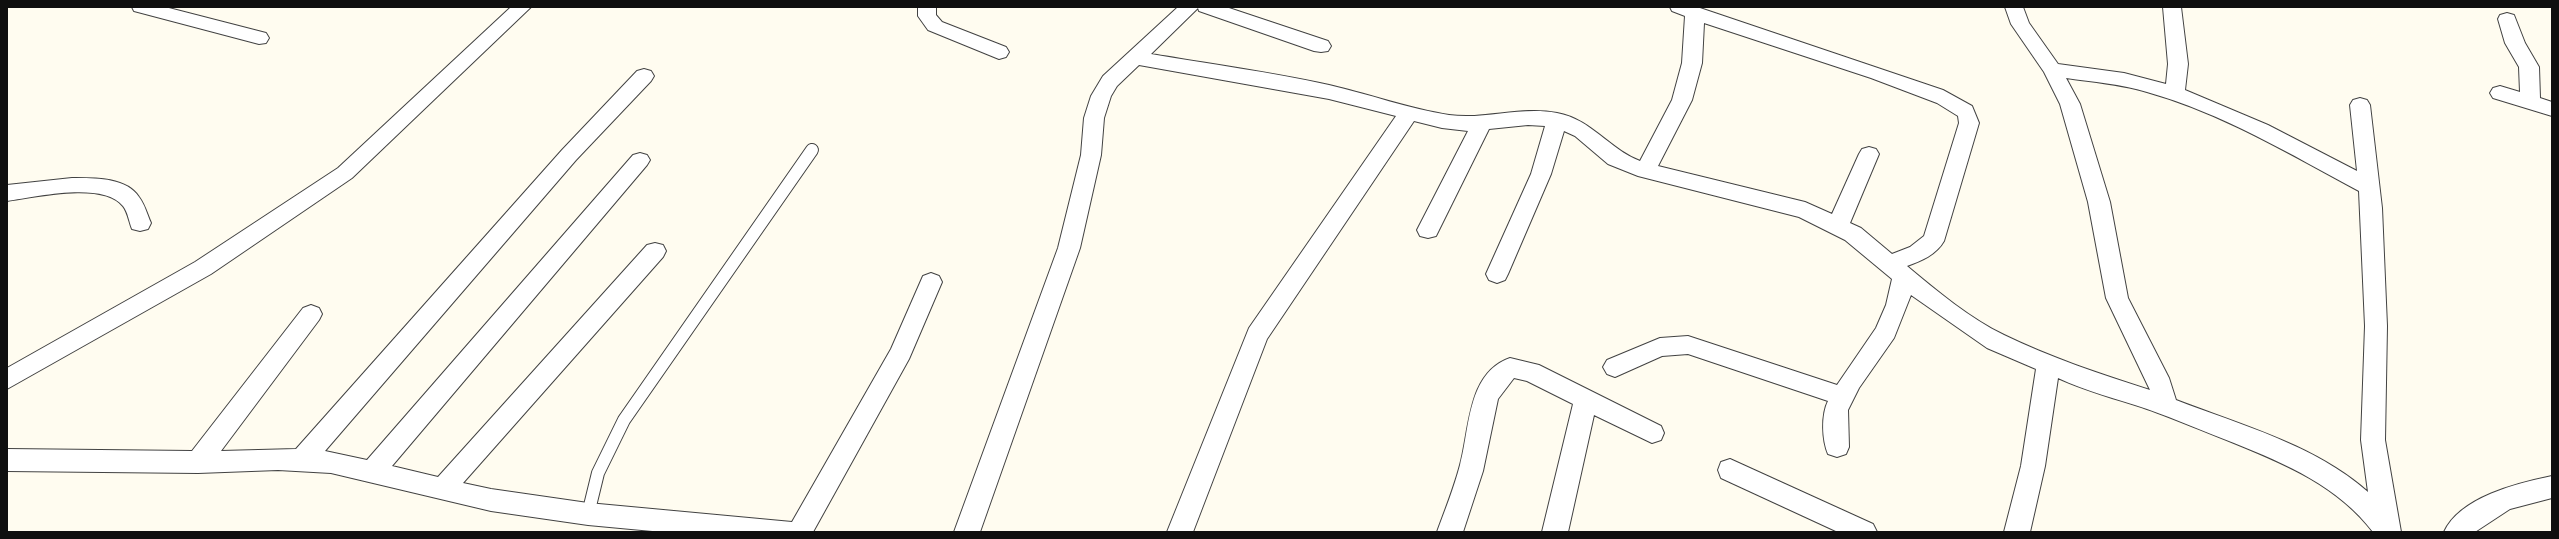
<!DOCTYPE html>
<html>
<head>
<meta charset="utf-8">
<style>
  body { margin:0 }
  #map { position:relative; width:2559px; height:539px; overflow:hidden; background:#fffcf0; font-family:"Playfair Display",serif }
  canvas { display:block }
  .frame { position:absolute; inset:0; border:8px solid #0f0f0f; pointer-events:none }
</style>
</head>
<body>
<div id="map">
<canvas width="2559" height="539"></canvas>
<div class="frame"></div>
</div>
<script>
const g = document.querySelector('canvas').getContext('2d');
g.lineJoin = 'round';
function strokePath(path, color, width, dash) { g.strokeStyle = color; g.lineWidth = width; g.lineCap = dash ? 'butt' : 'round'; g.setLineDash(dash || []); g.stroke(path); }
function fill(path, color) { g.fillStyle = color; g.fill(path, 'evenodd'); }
const service = new Path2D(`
  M588,514L598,473L624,420L812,150`);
const minor = new Path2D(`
  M132,7H165L266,33L269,38L266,43L259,44L134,11Z
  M511,7H531L352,178L211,274L7,389V368L195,262L338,168Z
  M918,7H936V15L942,22L1006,47L1009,52L1006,57L999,59L928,30L918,16Z
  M1178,7H1226L1328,41L1331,46L1328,51L1321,52L1314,51L1199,11L1198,8L1151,54C1210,64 1270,72 1329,85C1369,94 1409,109 1449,115C1485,120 1521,106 1557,113C1591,119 1609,149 1640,161L1672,100L1682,63L1685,16L1672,11L1670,7H1697L1943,90L1972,106L1979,123L1944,241C1936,255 1921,261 1907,266C1937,291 1969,318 2004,335C2051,358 2101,374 2150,390L2106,298L2088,202L2060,104L2044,72L2011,24L2005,7H2023L2029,23L2058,64L2124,73L2166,84L2168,64L2163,7H2181L2188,64L2185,90L2268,125L2357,171L2350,105L2353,100L2360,98L2367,100L2370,105L2382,208L2387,326L2385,440L2401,532H2373C2338,486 2286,464 2234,443C2205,432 2176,419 2147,409C2117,399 2086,391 2058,378L2045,466L2030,532H2004L2021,466L2036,369L1987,348L1911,295L1894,338L1859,388L1848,410L1849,447L1846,454L1837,457L1828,454C1822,440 1821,415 1828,401L1688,354L1662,356L1615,377L1607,374L1603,367L1607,360L1660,338L1688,336L1837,385L1876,328L1886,305L1892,279L1845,240L1799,217L1638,176L1608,164L1575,136L1564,131L1551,174L1508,274L1505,280L1497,283L1489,280L1486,274L1531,174L1545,126L1528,125L1489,129L1436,236L1428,238L1420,236L1417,230L1468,131L1442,128L1414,121L1267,339L1193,532H1167L1249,328L1396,116L1329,99L1139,65L1117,86L1111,96L1104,118L1101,155L1080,248L980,532H954L1058,248L1081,155L1084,118L1091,96L1103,76ZM1704,23L1871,78L1937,103L1958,116L1959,123L1924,236L1910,247L1892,254L1861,228L1850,223L1879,154L1876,149L1869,147L1862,149L1859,154L1832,214L1805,202L1658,166L1692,100L1702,63ZM2066,78C2093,82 2121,84 2147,92C2222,113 2290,154 2359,191L2365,326L2361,440L2368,492C2315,445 2241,425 2176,400L2169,378L2128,298L2110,202L2080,104Z
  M2507,13L2514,15L2525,43L2539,67L2540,98L2552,102V116L2493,98L2490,93L2493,88L2500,86L2520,92L2519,67L2505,43L2498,19L2500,15Z
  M644,69L651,71L654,76L651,81L576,160L325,451L367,460L633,155L640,153L647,155L650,160L647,165L392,466L438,477L647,245L655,243L663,245L666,251L663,257L463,483L491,489L588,503L792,522L891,349L923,276L931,273L939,276L942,282L909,359L813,532H663L588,525L491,511L331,473L278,470L198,473L7,471V449L192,451L303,308L311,305L319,308L322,314L319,320L221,451L296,449L562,150L637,71Z
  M72,178C93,178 126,177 139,197C145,205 147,214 151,223L148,229L140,231L132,229C129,222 128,212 123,206C103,181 35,197 7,201V185Z
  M1510,358L1539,365L1661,426L1664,433L1661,440L1652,443L1594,415L1568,532H1542L1573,404L1527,381L1514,378L1498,399L1483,471L1463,532H1437C1445,510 1454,488 1460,465C1470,429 1467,373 1510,358Z
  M1730,459L1873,524L1877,532H1838L1721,478L1718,470L1721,462Z
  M2552,476V498L2510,509L2475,532H2444C2460,497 2518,483 2552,476Z`);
strokePath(service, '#424242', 14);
strokePath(minor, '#424242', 2);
strokePath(service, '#fff', 12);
fill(minor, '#fff');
</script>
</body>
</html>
